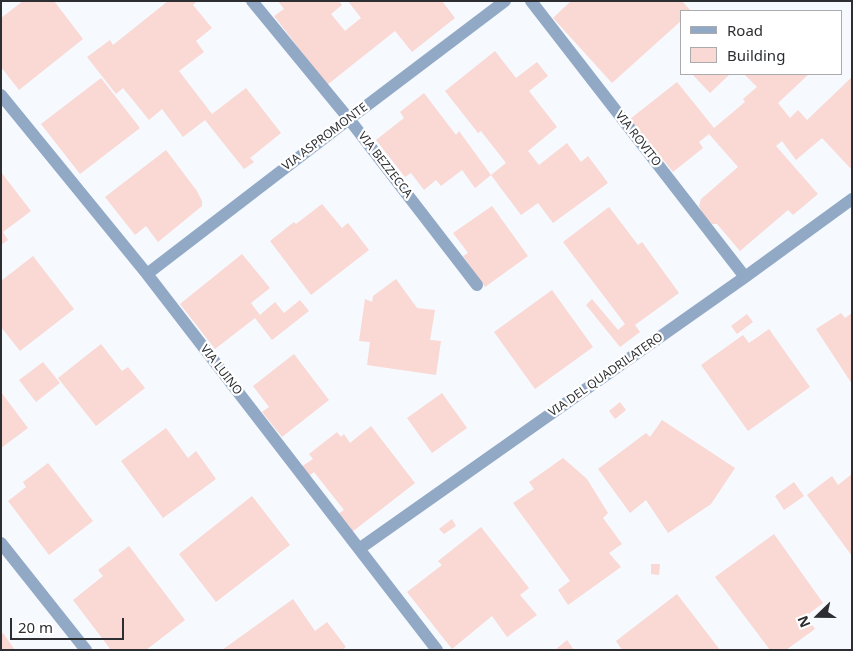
<!DOCTYPE html>
<html>
<head>
<meta charset="utf-8">
<style>
  body { margin:0 }
  #map { position:relative; width:853px; height:651px; overflow:hidden; background:#f6f9fe; font-family:"Noto Sans",sans-serif }
  canvas { display:block }
  .frame { position:absolute; inset:0; border:2px solid #2c2e31; pointer-events:none }
  .legend { position:absolute; left:680px; top:10px; width:162px; height:65px; box-sizing:border-box; background:#fff; border:1px solid #ababad; margin:0; padding:6px 9px; list-style:none; font-size:15px; color:#2c2e31 }
  .legend li { display:flex; align-items:center; gap:10px; height:25px }
  .legend b { width:25px; border:1px solid #ababad }
  .north { position:absolute; left:793px; top:591px; width:50px; height:50px; -webkit-text-stroke:4px #fff; paint-order:stroke; rotate:248deg; font-size:14px; font-weight:700; line-height:20px; text-align:center; color:#2c2e31 }
  .north::after { content:''; display:block; margin:auto; width:18px; height:22px; background:#2c2e31; clip-path:polygon(50% 0,100% 100%,50% 72%,0 100%) }
  .scale { position:absolute; left:10px; top:618px; width:114px; height:22px; box-sizing:border-box; border:2px solid #2c2e31; border-top:0; padding-left:6px; font-size:15px; line-height:18px; white-space:nowrap; color:#2c2e31; -webkit-text-stroke:4px #fff; paint-order:stroke }
</style>
</head>
<body>
<div id="map">
<canvas width="853" height="651"></canvas>
<div class="frame"></div>
<ul class="legend">
<li><b style="height:6px;background:#92a9c6"></b>Road</li>
<li><b style="height:14px;background:#fad8d4"></b>Building</li>
</ul>
<div class="north">N</div>
<div class="scale">20 m</div>
</div>
<script>
const g = document.querySelector('canvas').getContext('2d');
g.lineJoin = 'round';
function fill(path, color) { g.fillStyle = color; g.fill(path, 'evenodd'); }
function strokePath(path, color, width, dash) { g.strokeStyle = color; g.lineWidth = width; g.lineCap = dash ? 'butt' : 'round'; g.setLineDash(dash || []); g.stroke(path); }
function write(font, color, halo, rows, align = 'center') {
  g.font = font + ' "Noto Sans",sans-serif'; g.lineWidth = 4.5; g.setLineDash([]); g.textBaseline = 'middle'; g.strokeStyle = halo; g.fillStyle = color; for (const [text, x, y, turn = 0] of rows) {
    g.save(); g.translate(x, y); g.rotate((+turn || 0) * Math.PI / 180); g.textAlign = isNaN(turn) ? turn : align; if (halo) g.strokeText(text, 0, 0); g.fillText(text, 0, 0); g.restore();
  }
}
fill(new Path2D(`
  M23,1H54L83,39L19,90L1,67V18Z
  M168,1H197L193,5L212,28L196,41L204,52L179,71L212,114L246,88L281,133L250,158L254,162L244,169L205,120L183,137L162,109L149,120L123,88L116,94L87,57L110,40L113,45Z
  M278,1H339L342,5L331,14L345,31L361,18L348,1H442L455,18L412,52L395,31L327,85L274,16L284,9Z
  M571,1H682L691,11H682V20L612,83L553,18Z
  M495,51L516,78L537,62L548,76L529,91L557,127L528,151L539,165L567,143L581,162L588,156L608,183L553,223L538,203L521,215L491,175L506,163L481,131L478,133L445,91Z
  M692,74H730L710,93Z
  M744,74H809L778,103L790,118L798,110L807,120L852,77V170L822,138L796,160L782,141L776,146L818,194L793,215L788,210L740,251L717,224H712L706,220L699,206L701,199L738,167L709,134L699,142L703,148L673,172L630,119L677,82L714,128L745,102L743,99L757,87Z
  M101,78L140,128L80,174L41,124Z
  M424,93L456,135L459,131L491,175L475,188L462,170L441,186L436,180L424,190L411,173L405,177L376,140L404,118L400,112Z
  M166,150L197,191L202,201V206L158,242L146,226L135,235L105,197Z
  M1,172L31,211L3,232L8,240L1,245Z
  M322,204L342,228L348,223L369,250L311,295L270,241L294,222L296,224Z
  M492,206L528,256L485,287L463,256L468,253L453,233Z
  M609,207L638,245L642,242L679,293L635,325L640,332L620,347L586,305L592,299L618,330L625,324L563,242Z
  M242,254L270,288L251,303L260,315L275,302L284,313L300,300L309,311L272,340L255,318L215,349L180,304Z
  M33,256L74,309L20,351L1,327V281Z
  M396,279L417,308L435,310L430,340L441,341L436,375L367,365L370,342L359,341L365,299L372,302L373,296Z
  M552,290L593,347L535,389L494,332Z
  M841,313L845,318L852,313V384L816,329Z
  M747,314L753,322L737,334L731,326Z
  M769,329L810,387L748,431L701,365L743,335L749,343Z
  M101,344L122,371L128,367L145,388L96,426L58,378Z
  M294,354L329,400L282,437L262,412L269,407L253,386Z
  M43,362L60,383L36,402L19,380Z
  M1,392L28,428L1,448Z
  M442,393L467,428L432,453L407,418Z
  M620,402L626,410L615,419L609,411Z
  M662,420L735,468L711,504L668,533L646,500L630,513L598,469L646,433L650,437Z
  M371,426L415,483L352,532L338,514L344,510L314,472L308,477L301,467L313,459L309,454L337,432L341,437L344,434L350,443Z
  M166,428L188,458L196,451L216,479L163,518L121,461Z
  M563,458L587,479L608,513L603,518L622,544L609,553L621,567L568,605L558,590L570,581L513,503L534,489L529,482Z
  M48,463L93,521L49,555L8,501L26,487L23,482Z
  M852,474V556L807,495L832,476L838,485Z
  M794,482L804,496L784,510L775,496Z
  M252,496L290,545L216,602L179,554Z
  M452,519L456,526L444,534L439,529Z
  M481,527L529,588L520,595L537,615L507,637L492,616L452,649L407,592L442,565L438,561Z
  M774,534L823,603L806,616L815,629L786,650H770L715,577Z
  M129,546L185,620L146,650H111L73,600L103,576L98,570Z
  M651,564H660L659,575L651,574Z
  M677,594L720,650H622L616,641Z
  M293,599L315,631L327,622L346,647L342,650H222Z
  M3,633L15,650H1V634Z
  M567,640L574,650H555Z`), '#fad8d4');
strokePath(new Path2D(`
  M252,1L349,119L477,285
  M531,1L745,277
  M1,95L147,274L437,650
  M147,274L349,119L505,1
  M1,543L86,650
  M359,549L745,277L852,199`), '#92a9c6', 12);
write('12px', '#2c2e31', '#fff', [
  ["VIA ASPROMONTE",325,137,-37],
  ["VIA ROVITO",638,139,52],
  ["VIA BEZZECCA",385,165,52],
  ["VIA LUINO",221,370,52],
  ["VIA DEL QUADRILATERO",606,375,-35]
]);
</script>
</body>
</html>
